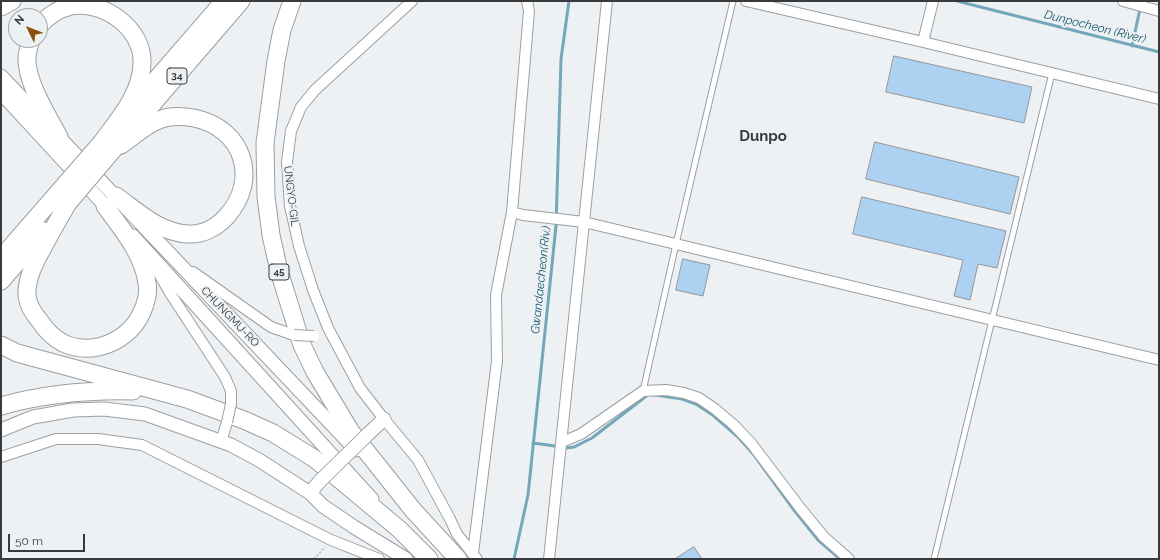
<!DOCTYPE html>
<html>
<head>
<meta charset="utf-8">
<style>
  body { margin:0 }
  #map { position:relative; width:1160px; height:560px; overflow:hidden; background:#eef1f4; font-family:Raleway,sans-serif }
  canvas { display:block }
  .frame { position:absolute; inset:0; border:2px solid #393a3b; pointer-events:none }
  .north { position:absolute; left:8px; top:8px; width:40px; height:40px; box-sizing:border-box; background:#eef1f4; border:1px solid #a6a8aa; border-radius:50%; rotate:313deg; font-size:11px; font-weight:700; line-height:16px; text-align:center; color:#393a3b }
  .north::after { content:''; display:block; margin:auto; width:14px; height:18px; background:#8a5206; clip-path:polygon(50% 0,100% 100%,50% 72%,0 100%) }
  .scale { position:absolute; left:8px; top:534px; width:77px; height:18px; box-sizing:border-box; border:2px solid #393a3b; border-top:0; padding-left:5px; font-size:12px; line-height:14px; white-space:nowrap; color:#393a3b; -webkit-text-stroke:3px #eef1f4; paint-order:stroke }
</style>
</head>
<body>
<div id="map">
<canvas width="1160" height="560"></canvas>
<div class="frame"></div>
<div class="north">N</div>
<div class="scale">50 m</div>
</div>
<script>
const g = document.querySelector('canvas').getContext('2d');
g.lineJoin = 'round';
function strokePath(path, color, width, dash) { g.strokeStyle = color; g.lineWidth = width; g.lineCap = dash ? 'butt' : 'round'; g.setLineDash(dash || []); g.stroke(path); }
function fill(path, color) { g.fillStyle = color; g.fill(path, 'evenodd'); }
function write(font, color, halo, rows, align = 'center') {
  g.font = font + ' Raleway,sans-serif'; g.lineWidth = 4; g.setLineDash([]); g.textBaseline = 'middle'; g.strokeStyle = halo; g.fillStyle = color; for (const [text, x, y, turn = 0] of rows) {
    g.save(); g.translate(x, y); g.rotate((+turn || 0) * Math.PI / 180); g.textAlign = isNaN(turn) ? turn : align; if (halo) g.strokeText(text, 0, 0); g.fillText(text, 0, 0); g.restore();
  }
}
strokePath(new Path2D(`
  M957,1L1159,52
  M1132,46L1140,9
  M533,443L555,446
  M566,448L574,447L592,438L649,394L682,399L696,404L714,416L738,437L754,455L794,510L818,540L840,559
  M514,559L528,495L556,226L561,59L569,1`), '#74a7b9', 3);
const building = new Path2D(`
  M894,56L1032,87L1024,123L886,92Z
  M875,142L1019,177L1010,214L866,179Z
  M862,197L1006,231L997,268L978,264L970,300L954,296L963,260L853,234Z
  M683,259L710,265L703,296L676,290Z
  M694,547L702,559H675Z`);
fill(building, '#acd1f1');
strokePath(building, '#939699', 1);
const service = new Path2D(`
  M643,391L676,244L733,1
  M934,559L1052,73`);
const minor = new Path2D(`
  M412,1L315,90L301,107L291,131L287,162L290,206L299,246L313,290L328,328L360,388L384,419L418,460L450,519L457,534L477,559
  M746,1L923,42L1159,99
  M1123,1L1159,11
  M923,42L933,1
  M512,212L523,215L584,222L1159,360
  M154,265L170,293L225,377L231,391V404
  M193,272L271,327L294,335
  M221,442L227,422
  M562,442L581,434L643,391L666,390L684,393L699,398L715,409L734,425L751,443L801,509L824,537L849,559
  M1,457L56,439H98L142,445L331,540L379,559
  M473,553L497,361L496,295L512,212L529,11L527,1
  M549,559L607,1`);
const tertiary = new Path2D(`
  M1,76L356,450
  M1,93L111,212
  M133,236L372,499
  M1,430L33,417L73,410L104,409L145,414L231,445L259,460L310,493L320,481
  M367,435L384,419
  M310,493L323,506L354,527L406,559`);
const primary = new Path2D(`
  M1,7L12,1
  M116,196C137,211 160,233 188,234C203,235 217,227 227,216C260,179 243,128 194,118C183,116 170,115 159,120C145,125 133,137 121,145
  M1,345L17,353L187,399L244,420L273,433L315,459L399,529L429,559
  M1,406C44,394 88,390 133,391
  M413,510L458,559`);
const trunk = new Path2D(`
  M292,1L282,30L276,61L265,143L266,197L271,235L279,271L302,345L315,372L351,432L413,510
  M40,25C48,16 58,9 71,6C104,0 144,29 142,64C141,94 119,119 102,142
  M31,40C29,46 27,52 27,58C26,82 48,116 59,137
  M135,104L224,1
  M112,151L241,1
  M68,203C61,215 54,227 47,240C38,257 26,275 27,296C28,305 33,313 39,320C45,329 53,338 63,343C93,357 129,341 142,312C146,303 149,293 147,283C143,254 122,229 105,206
  M1,258L56,195
  M1,281L44,231`);
strokePath(service, '#9c9fa2', 7);
strokePath(minor, '#9c9fa2', 12);
strokePath(tertiary, '#9c9fa2', 15);
strokePath(primary, '#9c9fa2', 19);
strokePath(trunk, '#9c9fa2', 19);
strokePath(new Path2D(`
  M314,559L325,547`), '#b8babc', 2, [2, 2]);
strokePath(service, '#fff', 5);
strokePath(minor, '#fff', 10);
strokePath(tertiary, '#fff', 13);
strokePath(primary, '#fff', 17);
strokePath(trunk, '#fff', 17);
const minorBridge = new Path2D(`
  M294,335L314,336
  M227,422L231,404`);
const tertiaryBridge = new Path2D(`
  M320,481L367,435`);
const trunkBridge = new Path2D(`
  M56,195L102,142
  M68,203L112,151`);
strokePath(minorBridge, '#9c9fa2', 12, []);
strokePath(tertiaryBridge, '#9c9fa2', 15, []);
strokePath(trunkBridge, '#9c9fa2', 19, []);
strokePath(minorBridge, '#fff', 10);
strokePath(tertiaryBridge, '#fff', 13);
strokePath(trunkBridge, '#fff', 17);
for (const [x, y, w] of [
  [177,76,20],
  [279,272,20]
]) { const box = new Path2D(); box.roundRect(x - w / 2, y - 8, w, 16, 3); g.fillStyle = '#eef1f4'; g.fill(box); strokePath(box, '#393a3b', 1); }
write('bold 10px', '#393a3b', null, [
  ["34",177,76],
  ["45",279,272]
]);
write('11px', '#393a3b', '#eef1f4', [
  ["UNGYO-GIL",291,196,83],
  ["CHUNGMU-RO",230,317,46]
]);
write('italic 12px', '#14596c', '#eef1f4', [
  ["Dunpocheon (River)",1095,27,14],
  ["Gwandaecheon(Riv.)",541,280,-84]
]);
write('bold 15px', '#393a3b', '#eef1f4', [
  ["Dunpo",763,136]
]);
</script>
</body>
</html>
